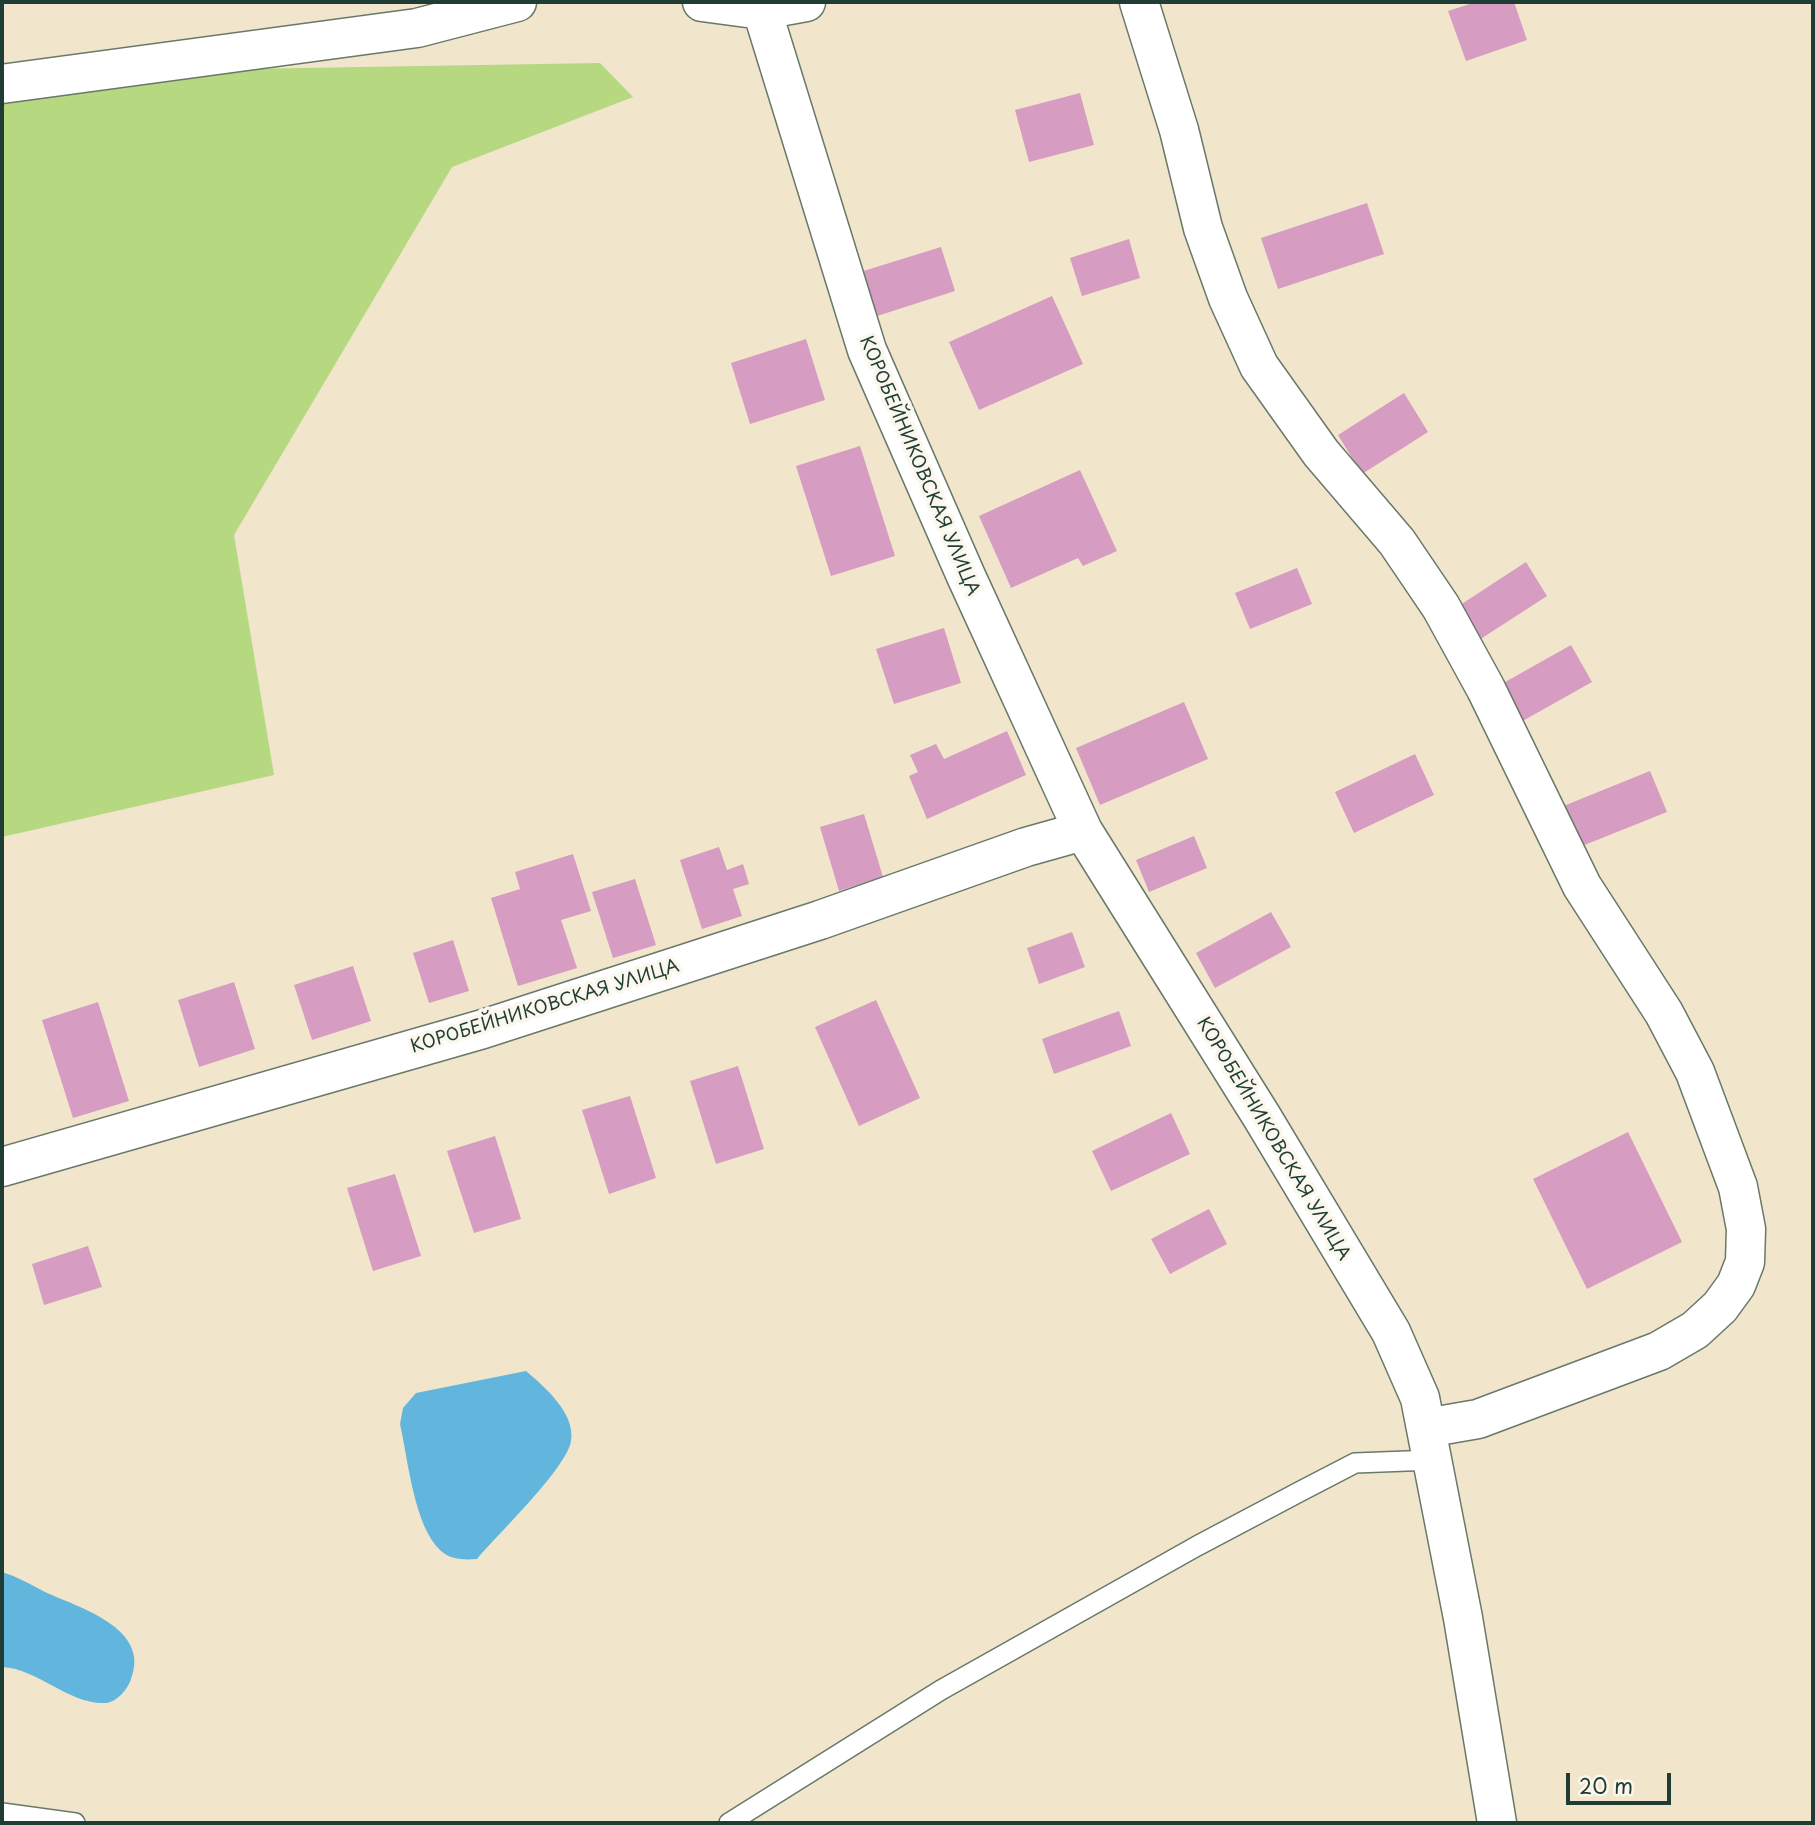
<!DOCTYPE html>
<html>
<head>
<meta charset="utf-8">
<style>
  body { margin:0 }
  #map { position:relative; width:1815px; height:1825px; overflow:hidden; background:#f1e6cb; font-family:"Playpen Sans",sans-serif }
  canvas { display:block }
  .frame { position:absolute; inset:0; border:4px solid #1f3d34; pointer-events:none }
  .scale { position:absolute; left:1566px; top:1773px; width:105px; height:32px; box-sizing:border-box; border:4px solid #1f3d34; border-top:0; padding-left:9px; font-size:21px; line-height:24px; white-space:nowrap; color:#1f3d34; -webkit-text-stroke:5px #fbf7ec; paint-order:stroke }
</style>
</head>
<body>
<div id="map">
<canvas width="1815" height="1825"></canvas>
<div class="frame"></div>
<div class="scale">20 m</div>
</div>
<script>
const g = document.querySelector('canvas').getContext('2d');
g.lineJoin = 'round';
function fill(path, color) { g.fillStyle = color; g.fill(path, 'evenodd'); }
function strokePath(path, color, width, dash) { g.strokeStyle = color; g.lineWidth = width; g.lineCap = dash ? 'butt' : 'round'; g.setLineDash(dash || []); g.stroke(path); }
function write(font, color, halo, rows, align = 'center') {
  g.font = font + ' "Playpen Sans",sans-serif'; g.lineWidth = 7; g.setLineDash([]); g.textBaseline = 'middle'; g.strokeStyle = halo; g.fillStyle = color; for (const [text, x, y, turn = 0] of rows) {
    g.save(); g.translate(x, y); g.rotate((+turn || 0) * Math.PI / 180); g.textAlign = isNaN(turn) ? turn : align; if (halo) g.strokeText(text, 0, 0); g.fillText(text, 0, 0); g.restore();
  }
}
fill(new Path2D(`
  M600,63L633,97L452,167L234,535L274,775L2,837V73Z`), '#b6d880');
fill(new Path2D(`
  M526,1371C545,1387 576,1414 571,1441C567,1468 497,1535 477,1559C465,1560 451,1560 441,1551C414,1527 408,1459 400,1424L403,1408L416,1393Z
  M2,1572C18,1577 30,1584 45,1592C80,1608 151,1628 131,1679C128,1689 117,1702 106,1703C69,1705 39,1669 2,1667Z`), '#62b6de');
fill(new Path2D(`
  M1476,2H1514L1527,40L1466,61L1448,11Z
  M1080,93L1094,145L1029,162L1015,110Z
  M1367,203L1384,254L1278,289L1261,238Z
  M1129,239L1140,278L1082,296L1070,258Z
  M941,247L955,291L871,318L857,273Z
  M1052,296L1083,364L979,410L949,342Z
  M806,339L825,400L750,424L731,363Z
  M1404,393L1428,432L1362,474L1338,435Z
  M860,446L895,556L831,576L796,466Z
  M1080,470L1117,551L1083,566L1078,558L1011,588L979,516Z
  M1526,562L1547,596L1476,642L1454,609Z
  M1297,568L1312,604L1250,629L1235,593Z
  M944,628L961,683L894,704L876,649Z
  M1571,645L1592,682L1519,723L1498,686Z
  M1184,702L1208,759L1100,805L1076,748Z
  M1007,731L1026,775L927,819L909,776L918,772L910,755L936,744L944,759Z
  M1415,754L1434,795L1354,833L1335,792Z
  M1650,771L1667,812L1577,848L1561,807Z
  M864,814L883,877L839,891L820,827Z
  M1194,836L1207,868L1149,892L1136,860Z
  M719,847L727,870L743,864L749,884L733,889L742,916L702,929L680,860Z
  M573,854L591,911L561,920L577,968L518,986L491,898L520,889L515,872Z
  M635,879L656,945L613,958L592,892Z
  M1271,912L1291,947L1215,988L1196,953Z
  M1072,932L1085,967L1039,984L1027,948Z
  M453,940L469,991L429,1003L413,953Z
  M353,966L371,1021L312,1040L294,985Z
  M234,982L255,1049L199,1067L178,1000Z
  M876,1000L920,1098L859,1126L815,1027Z
  M98,1002L129,1101L73,1118L42,1020Z
  M1119,1011L1131,1046L1054,1074L1042,1039Z
  M738,1066L764,1149L716,1164L690,1081Z
  M630,1096L656,1178L609,1194L582,1110Z
  M1171,1113L1190,1154L1111,1191L1092,1151Z
  M1628,1132L1682,1242L1587,1289L1533,1179Z
  M495,1136L521,1219L474,1233L447,1151Z
  M395,1174L421,1256L373,1271L347,1188Z
  M1209,1209L1227,1244L1170,1274L1151,1239Z
  M88,1246L102,1287L44,1305L32,1264Z`), '#d69cc2');
const service = new Path2D(`
  M2,1813L75,1823
  M729,1823L941,1690L1197,1546L1301,1491L1355,1463L1433,1460`);
const minor = new Path2D(`
  M702,2L762,10L806,2
  M1139,2L1179,130L1203,228L1228,298L1259,366L1321,453L1397,542L1441,607L1486,689L1582,886L1664,1013L1695,1072L1738,1187L1746,1229L1745,1262L1736,1285L1720,1307L1695,1330L1659,1351L1478,1419L1426,1428
  M762,10L867,350L966,576L1083,831L1262,1117L1391,1332L1420,1398L1463,1618L1497,1823
  M2,84L417,28L517,2
  M2,1167L483,1029L820,920L1026,847L1083,831`);
strokePath(service, '#687869', 22);
strokePath(minor, '#687869', 41);
strokePath(service, '#fff', 19);
strokePath(minor, '#fff', 38);
write('18px', '#1f3d34', '#fbf7ec', [
  ["КОРОБЕЙНИКОВСКАЯ УЛИЦА",919,466,67],
  ["КОРОБЕЙНИКОВСКАЯ УЛИЦА",545,1007,-17],
  ["КОРОБЕЙНИКОВСКАЯ УЛИЦА",1273,1139,59]
]);
</script>
</body>
</html>
